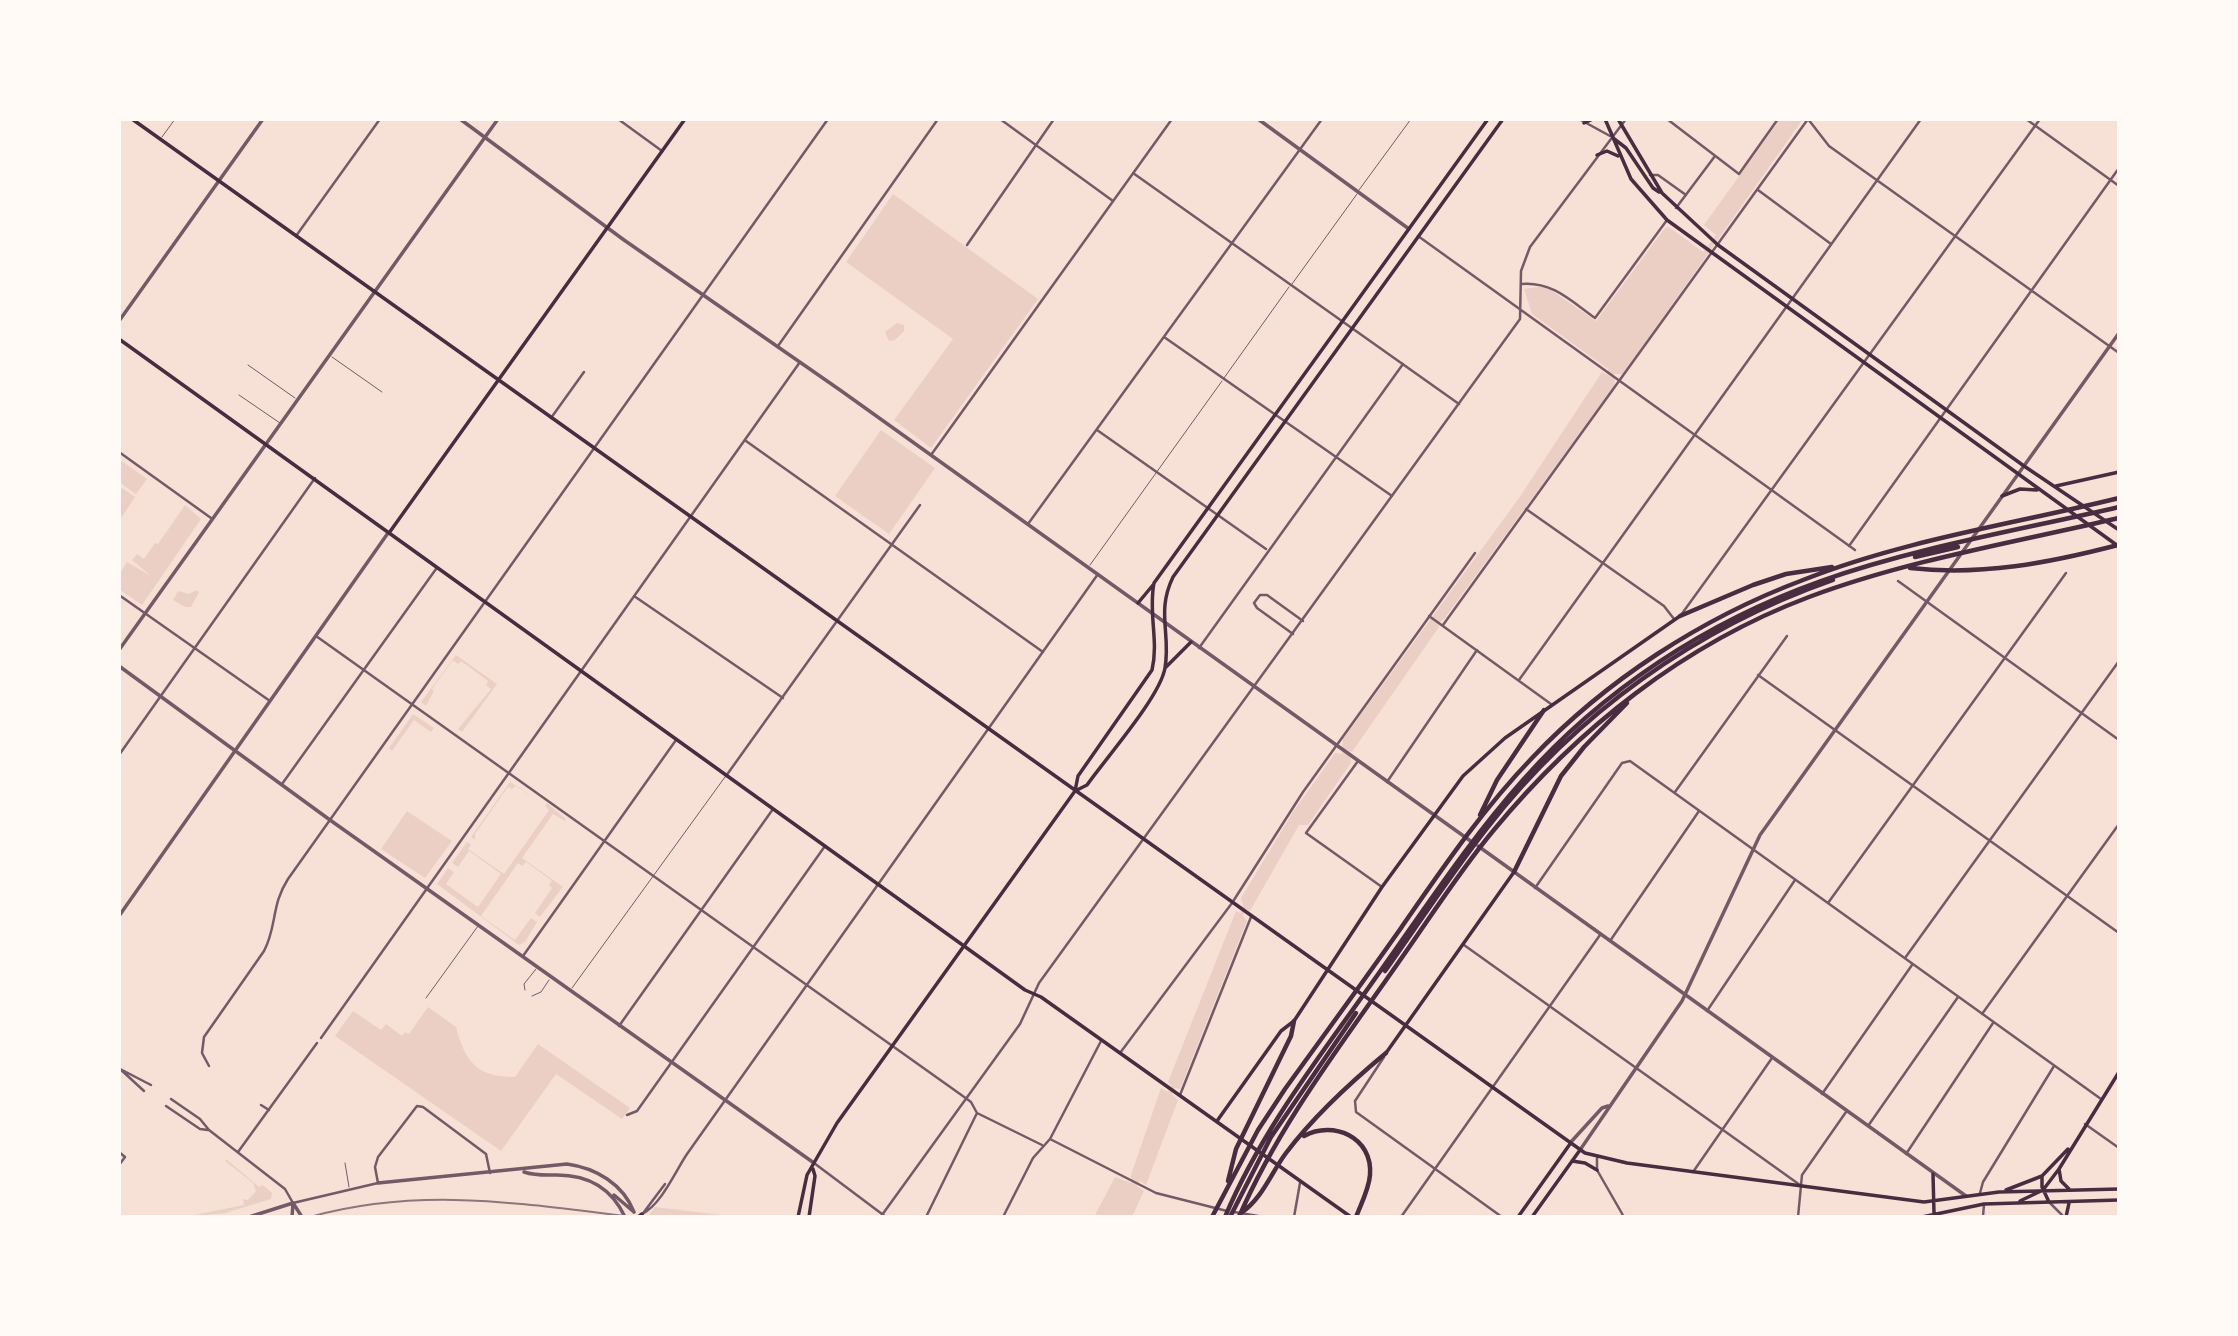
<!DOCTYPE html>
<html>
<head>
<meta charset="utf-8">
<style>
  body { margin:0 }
  #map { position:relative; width:2238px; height:1336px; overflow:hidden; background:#f7e1d7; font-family:"Roboto Condensed",sans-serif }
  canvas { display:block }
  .frame { position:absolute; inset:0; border:121px solid #fffaf5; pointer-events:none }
</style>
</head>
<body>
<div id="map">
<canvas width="2238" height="1336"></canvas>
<div class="frame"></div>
</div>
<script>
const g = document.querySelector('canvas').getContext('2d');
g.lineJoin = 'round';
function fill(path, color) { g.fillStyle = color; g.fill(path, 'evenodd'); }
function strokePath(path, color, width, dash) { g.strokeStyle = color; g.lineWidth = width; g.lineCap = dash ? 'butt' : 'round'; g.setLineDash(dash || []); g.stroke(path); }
fill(new Path2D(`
  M1780,119H1803L1623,374H1614L1615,385L1444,619L1438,624L1439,627L1352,752L1350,751L1351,763L1308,825H1299L1250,911L1246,909L1243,916L1247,921L1180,1089L1175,1088L1172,1094L1178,1100L1146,1185L1140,1181L1137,1186L1144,1191L1132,1217H1094L1115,1177L1131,1183V1175L1161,1088L1168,1092L1171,1085L1168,1082L1236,911L1240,913L1243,905L1241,898L1293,812L1335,753L1342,754L1343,739L1519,498L1602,372L1607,375L1608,369L1532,314L1524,289L1545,286L1596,321L1665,228L1669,227L1703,252L1716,235L1704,225Z
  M893,194L1038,299L931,448L894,420L953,339L846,262Z
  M897,323L904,325V331L895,340L889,341L885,332Z
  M881,430L935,468L889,534L835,496Z
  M122,461L147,479L136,494L119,482V466Z
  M119,486L135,497L119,521Z
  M185,505L201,519L142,605L119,589V574L127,562L151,576L132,560L137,554L144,559L155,543L158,544Z
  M196,590L199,592L191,607H185L173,600L178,591L189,594Z
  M456,655L497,684L462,732L458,729L491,689L486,685L488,681L461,661L458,664L453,660L432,689L434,691L426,706L421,702Z
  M413,714L434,728L431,732L414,720L392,751L389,748Z
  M510,782L540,801L515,786L512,789L508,787L475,834V840L471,837Z
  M547,803L566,819L565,821L553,814L522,858L563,887L540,917L535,913L552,888L549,885L552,881L526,862L522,866L518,863L481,916L515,940L531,918L537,922L525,942L519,945L437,884L448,868L454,872L446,884L478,907L501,874L469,851L458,867L452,863L467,842L471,845L468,849L504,874L549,810L545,806Z
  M407,811L452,841L425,878L381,849Z
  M428,1007L456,1027C465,1062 477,1077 515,1077L538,1044L630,1108L622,1119L556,1074L501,1151L335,1036L353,1011L381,1030L386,1024L402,1036L405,1032L409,1034Z
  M226,1159L259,1187L263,1185L272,1193L271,1199L225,1213L185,1217L244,1205L243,1199L248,1200L256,1191L253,1183L225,1161Z
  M655,1207L738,1217L648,1216Z`), '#ebcfc5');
strokePath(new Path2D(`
  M162,137L175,119
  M1359,190L1411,119
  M1292,284L1357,194
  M332,357L382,392
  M248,365L295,398
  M1224,378L1289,287
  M239,395L280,423
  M1090,565L1222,381
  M572,988L725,777
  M525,990L524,984L536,969
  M532,996L541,992L549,980
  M426,998L478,926
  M345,1163L349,1187`), '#755966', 1);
strokePath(new Path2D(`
  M618,119L662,151
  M1000,119L1113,201
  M1579,119L1610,136
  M1667,119L1739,174L1778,119
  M1808,119L1829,146L2119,353
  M2026,119L2119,186
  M1133,173L1459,404
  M1650,175H1658L1686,195
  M1758,190L1831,244
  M1676,208L1715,156
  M296,236L380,119
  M1418,236L1855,550
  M967,245L1054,119
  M1521,284C1552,281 1571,301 1595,318L1667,220
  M1164,337L1392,496
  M778,346L938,119
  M551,418L584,372
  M1097,430L1266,549
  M746,441L1043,652
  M119,452L211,518
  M931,455L1172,119
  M1526,509L1664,606L1674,619
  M1028,524L1322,119
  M1849,546L2119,168
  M1898,581L2119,740
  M119,595L270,701
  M634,596L783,698
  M1681,615L2040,119
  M1429,616L1551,704
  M1443,625L1808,119
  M1293,634L1257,608L1254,603L1260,595H1267L1303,621
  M316,636L960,1094L971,1102L977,1113L1042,1145
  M1199,648L1403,364
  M1758,675L2119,933
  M1519,680L1921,119
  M119,755L315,478
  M1358,761L1306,833L1382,887
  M726,776L920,505
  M1387,782L1477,650
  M282,784L436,569
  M1675,792L1787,636
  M1535,888L1622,763L1630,761L2101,1099
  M1828,903L2066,573
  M1610,941L1699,811
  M1464,945L1800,1185
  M523,956L676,740
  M1905,958L2119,661
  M1707,1011L1795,880
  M1982,1014L2119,824
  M619,1026L773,809
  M321,1038L800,362
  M1120,1053L1232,903L1303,792L1475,553
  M1384,1057L1355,1101L1356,1112L1502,1217
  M209,1066L202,1053L204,1037L264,951C277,927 271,905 288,879L828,119
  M119,1068L144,1091
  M122,1070L151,1085
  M1822,1094L1912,965
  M1180,1095L1251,917
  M171,1099L200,1119L209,1130L285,1189L293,1203L378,1183L375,1167L378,1157L417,1106L423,1107L486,1154L490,1173
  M261,1105L269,1110
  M166,1106L200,1129L208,1130
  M627,1115L637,1111L825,846
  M2085,1124L2119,1148
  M1868,1126L1958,997
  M1050,1139L1156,1193L1227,1211
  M119,1152L125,1157L119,1165
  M238,1152L317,1043
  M1906,1154L1993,1023
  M1597,1158V1170L1624,1217
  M814,1163L886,1217
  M1693,1172L1772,1058
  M1980,1193L1983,1182L2054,1066
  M2049,1202L2064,1217
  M644,1212L665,1184
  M1234,1212L1264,1217
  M642,1214C661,1205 675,1172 687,1154L1098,574
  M882,1215L1020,1024L1039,983L1520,319L1521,271L1530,247L1626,119
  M926,1217L977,1113
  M1003,1217L1033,1158L1050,1139L1101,1041
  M1294,1217L1300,1183
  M1401,1217L1600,935
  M1798,1217L1802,1175L1846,1112
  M1983,1217L1984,1204`), '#755966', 2.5);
strokePath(new Path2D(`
  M460,119L624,240L840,390L1472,842
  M1258,119L1409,229
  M119,321L263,119
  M119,650L498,119
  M119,666L330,820L814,1163
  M1478,846L1966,1196
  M119,916L388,533
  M1570,1143L1602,1108L1608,1106
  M1580,1150L1682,1001L1760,835L2119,333
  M524,1172C536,1176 545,1175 557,1175C589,1175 612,1189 625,1217
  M378,1183L567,1164C596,1168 623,1184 634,1212
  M614,1195L634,1212
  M293,1203L302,1217
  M249,1217L293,1203
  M292,1217L293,1203`), '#755966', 3.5);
strokePath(new Path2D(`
  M132,119L1585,1153L1627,1163L1924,1202L1999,1192L2119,1189
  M1605,119L1631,179L1667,220L2118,546
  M1618,119L1662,193L1718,245L2024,466L2119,530
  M1584,123L1593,119
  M1613,138L1626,148L1653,188L1659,192
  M1597,155L1607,151L1618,156
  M119,339L964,946L1025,990L1041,997L1351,1217
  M2056,486L2119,472
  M2002,496L2020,489L2037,490
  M389,533L685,119
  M1138,603L1153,585
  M1166,667L1191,642
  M1075,791L1087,785C1106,758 1160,697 1165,668C1171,634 1156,612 1173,577L1503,119
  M1386,1053L1514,872
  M1217,1121L1281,1031L1294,1021L1382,887L1463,776L1505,738L1680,616
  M1572,1161L1585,1163L1597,1170
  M2059,1169L2061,1181L2069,1189
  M1933,1174L1934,1213
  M2042,1176V1187L2049,1202
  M2006,1190L2042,1176L2068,1149
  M2020,1201L2043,1190L2059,1169L2119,1072
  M638,1217L642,1214
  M798,1217L807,1175L837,1123L1075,791L1078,776L1152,670C1159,641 1148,613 1154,583L1488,119
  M809,1217L815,1176L813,1169
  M1518,1217L1570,1144
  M1532,1217L1580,1150
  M1922,1217L1984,1204L2119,1200
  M2066,1217L2069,1203`), '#4a2c40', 3.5);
strokePath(new Path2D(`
  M1915,557L1958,547
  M1910,568C1981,576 2049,563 2118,545
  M1680,616L1753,585L1786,574L1832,567
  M1480,815L1497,780L1544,710
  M1514,872L1561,776L1584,747L1627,703
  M1385,971C1419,923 1451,874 1487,828C1576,714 1696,628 1833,580
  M1304,1136C1333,1120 1373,1137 1370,1175C1369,1189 1361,1204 1356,1217
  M1228,1181L1236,1149L1291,1036L1294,1021
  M1241,1213C1262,1199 1271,1173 1286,1153C1314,1116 1351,1082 1386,1053
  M1212,1217L1258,1130L1285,1089C1324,1035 1363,982 1401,928C1442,869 1482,810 1532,758C1606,680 1702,618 1803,580C1904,540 2014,524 2119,498
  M1225,1217C1264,1124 1329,1045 1386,963C1430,901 1472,837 1523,780C1602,690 1708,621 1821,581C1917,547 2020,530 2119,507
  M1230,1217L1271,1137L1356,1013
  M1239,1217C1278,1127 1340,1046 1396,966C1428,921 1458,873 1493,831C1577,729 1684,644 1809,597C1908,560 2016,542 2119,518`), '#4a2c40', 4.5);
strokePath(new Path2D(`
  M310,1217C421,1186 522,1204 634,1217`), '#8f747c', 2);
</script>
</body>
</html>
